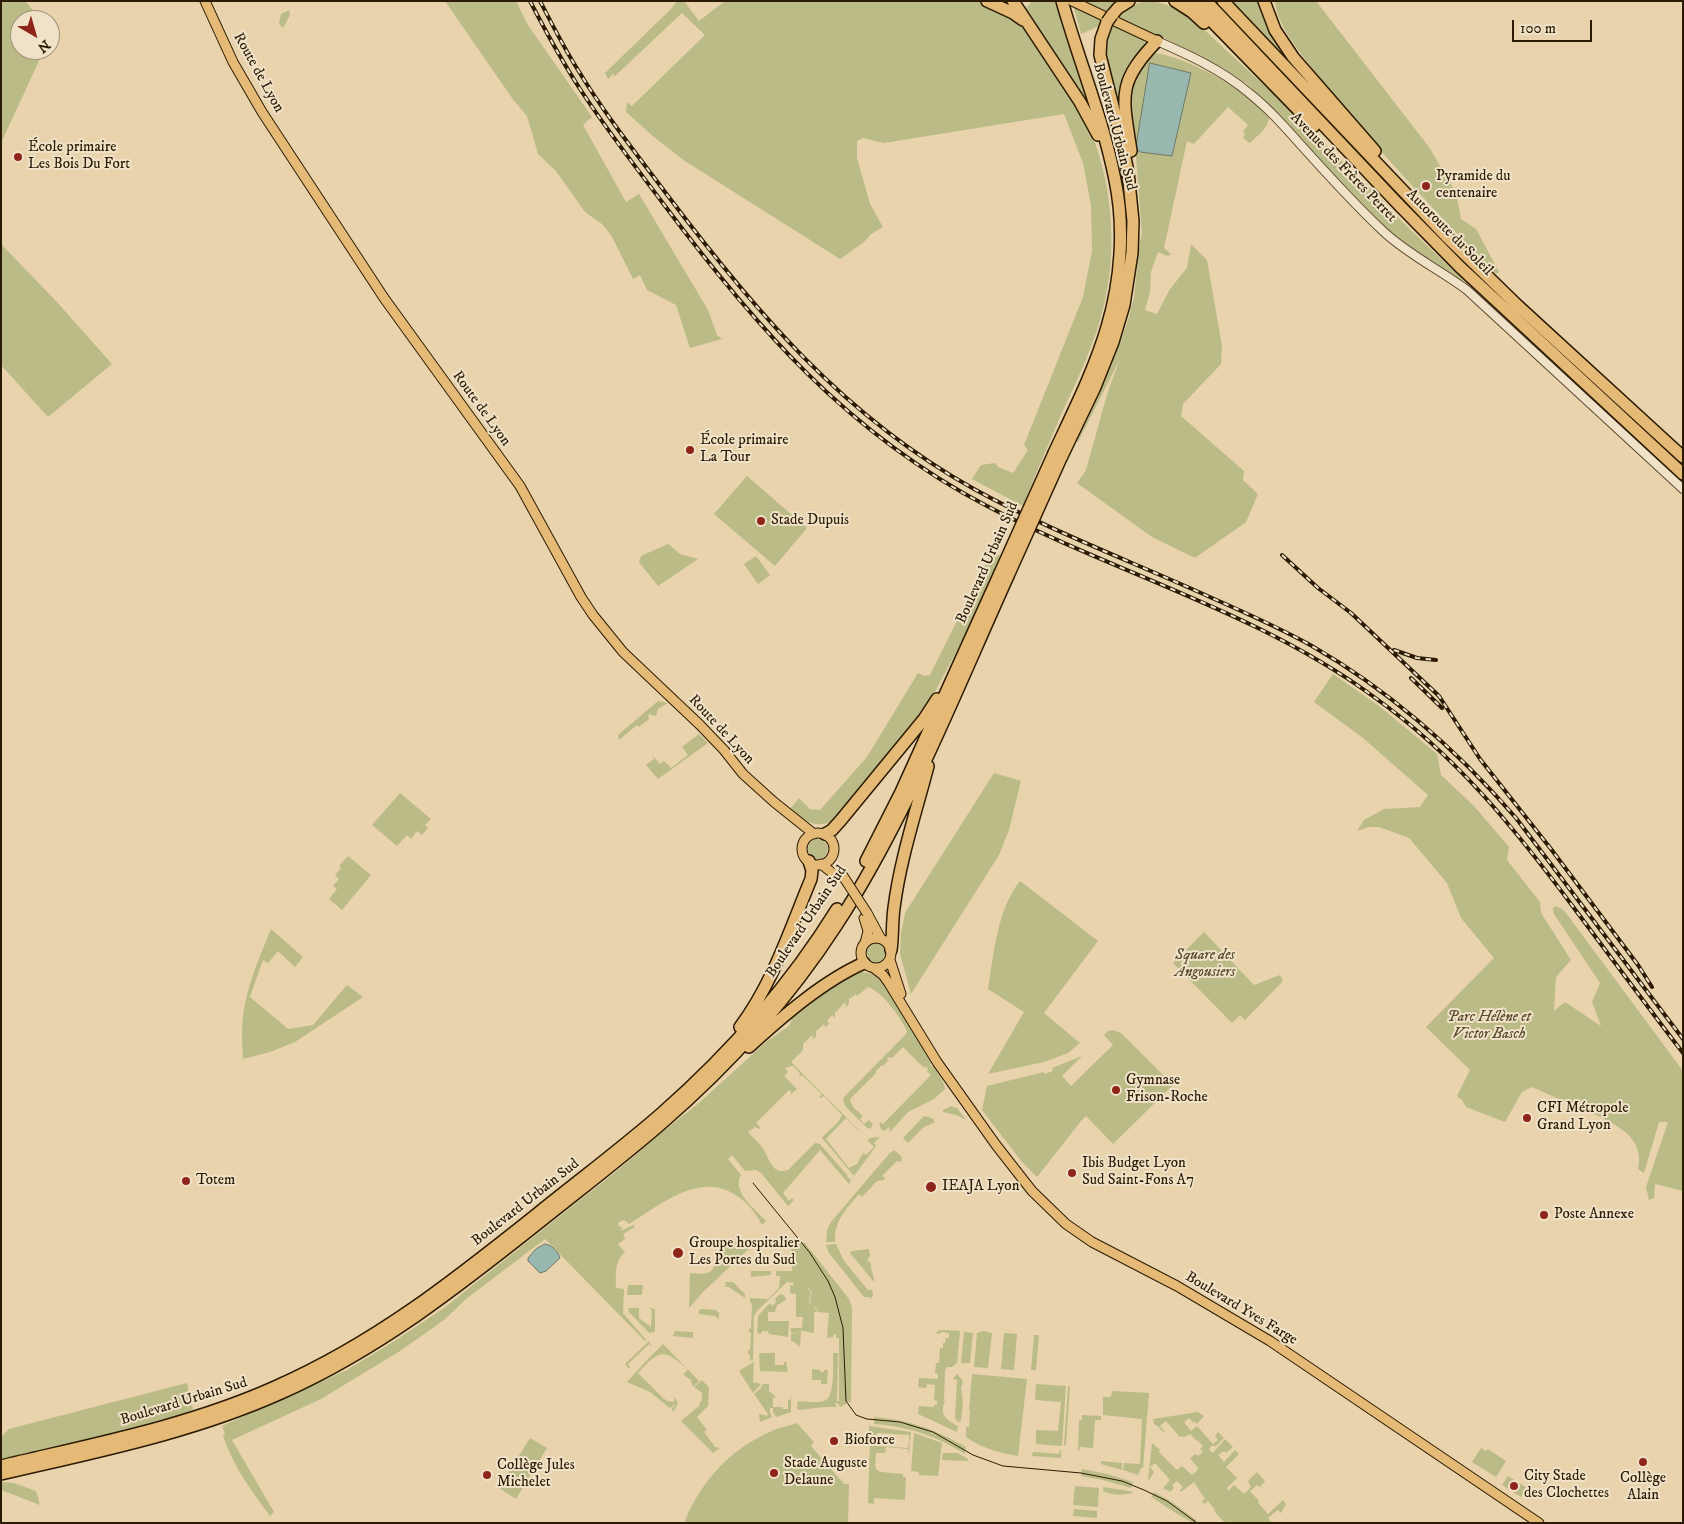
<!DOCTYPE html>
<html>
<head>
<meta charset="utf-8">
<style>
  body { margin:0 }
  #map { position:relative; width:1684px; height:1524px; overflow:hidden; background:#e8d3ac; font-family:"IM FELL DW Pica",serif }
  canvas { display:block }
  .frame { position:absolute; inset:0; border:2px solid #2c1b04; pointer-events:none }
  .north { position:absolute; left:10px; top:10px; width:50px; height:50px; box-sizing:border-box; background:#f0e2c9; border:1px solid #a2927a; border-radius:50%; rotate:142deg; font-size:14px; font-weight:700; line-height:20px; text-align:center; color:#2c1b04 }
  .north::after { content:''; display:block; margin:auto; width:18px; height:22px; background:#8f2418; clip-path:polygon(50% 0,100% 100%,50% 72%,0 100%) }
  .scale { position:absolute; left:1512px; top:20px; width:80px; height:22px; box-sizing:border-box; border:2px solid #2c1b04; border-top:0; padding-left:6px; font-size:15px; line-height:18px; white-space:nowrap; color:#2c1b04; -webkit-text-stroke:4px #f0e2c9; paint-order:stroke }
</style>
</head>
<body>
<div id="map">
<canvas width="1684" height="1524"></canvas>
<div class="frame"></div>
<div class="north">N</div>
<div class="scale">100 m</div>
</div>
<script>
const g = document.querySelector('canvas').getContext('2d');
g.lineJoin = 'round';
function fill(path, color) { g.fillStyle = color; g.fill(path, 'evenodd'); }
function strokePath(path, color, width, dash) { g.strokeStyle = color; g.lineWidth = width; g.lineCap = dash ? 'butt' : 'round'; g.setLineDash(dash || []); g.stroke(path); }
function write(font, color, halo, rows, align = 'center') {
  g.font = font + ' "IM FELL DW Pica",serif'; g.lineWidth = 4; g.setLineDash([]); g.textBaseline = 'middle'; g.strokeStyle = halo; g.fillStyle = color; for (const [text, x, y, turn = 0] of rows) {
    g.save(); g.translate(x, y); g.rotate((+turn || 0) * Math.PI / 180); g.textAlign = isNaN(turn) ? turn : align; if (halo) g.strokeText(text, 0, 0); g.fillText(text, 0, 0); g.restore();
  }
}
fill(new Path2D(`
  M1,1H25L41,20H20V50H44L1,143Z
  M445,1H516L528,25L592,117L583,125L626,202L639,194L708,310L717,335L722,339L690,348L676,305L647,290L640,275L633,279L611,235L602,224L585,212L556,171L538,154L527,116L512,98Z
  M677,1H684L699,21L725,1H981C992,7 1005,12 1015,19C1032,32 1051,67 1063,86C1074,102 1085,118 1092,135C1111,183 1117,244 1106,295C1098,338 1079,376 1061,415C1048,445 1035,476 1023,506L972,479L981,465L995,463L998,467L1013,473L1028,450L1024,445L1083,297L1092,251L1091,205L1083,163L1064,114L884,143L863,138L857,141V158L870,204L883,227L871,234L864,242L840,259L685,161L655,138L626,112L627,102L632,106L705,35L682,13L615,76L613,74L608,79L605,73L671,9Z
  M1031,1H1057L1094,118L1024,10L1030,4Z
  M1072,1H1121L1105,15L1099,26L1081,34Z
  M1146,1C1167,1 1184,13 1199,25L1294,113L1382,200L1389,209L1463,280L1462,282L1407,246L1385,227L1307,147L1269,105L1247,84L1223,68L1162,37L1116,18C1125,9 1134,3 1146,1Z
  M1232,1H1265L1312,86Z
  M1275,1H1316L1429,147L1456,193L1461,219L1476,229L1499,272L1496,274C1435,211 1375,148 1321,79C1306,60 1276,26 1275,1Z
  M289,10L290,15L283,28L279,23L281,14Z
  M1111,25L1144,40L1145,46L1132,64L1123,124C1115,98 1101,67 1105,39C1106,34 1109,29 1111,25Z
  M1150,53C1175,52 1228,81 1247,96C1255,103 1261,111 1269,118C1268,128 1257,136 1250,143L1243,138L1245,134L1243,132L1248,125L1228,107L1194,144L1187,141L1164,248L1171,254L1168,256L1158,252L1151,272L1150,292L1145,310L1157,314L1170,289L1187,268L1191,244L1207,260L1222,346L1221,364L1183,404L1181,416L1244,471L1243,480L1258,494L1246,522L1195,558L1152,537L1077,483L1086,470L1108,391L1120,359L1078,442L1076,441L1121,341L1129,317L1134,298L1140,241L1142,235L1136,156L1129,102L1136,71Z
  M1,244L56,301L112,364L48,417L1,365Z
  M747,476L807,528L775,566L714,514Z
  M668,544L680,554L698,559L658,586L639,562L641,556Z
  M991,553L1001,556L961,643L923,714L834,820C818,830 801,821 791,808L799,798L810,809L820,810L867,757L918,673L924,676L930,675Z
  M756,556L770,575L758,584L744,564Z
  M1333,674L1379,706L1437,754L1441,775L1474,806L1509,847L1507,860L1540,902L1541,913L1571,960L1556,977L1554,1011L1565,1002L1601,1026L1592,1002L1600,983L1554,914L1553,908L1555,906L1562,909L1566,913L1683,1071V1191L1655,1184L1654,1198L1649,1200L1646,1187L1668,1122H1659L1644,1173L1638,1169C1647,1133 1605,1119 1579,1108C1563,1101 1548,1094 1532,1087L1522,1092L1505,1122L1466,1107L1462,1100L1457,1096L1470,1070L1426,1027L1494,958L1461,918L1447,883L1409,838L1379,827H1369L1357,831L1364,820L1384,809L1420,807L1428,795L1363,738L1314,702Z
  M658,701L668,703L658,709L656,716L649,714L648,716L649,719L639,727L637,725L619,740L618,735Z
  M699,734L708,743L658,779L646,765L654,759L652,755L660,764L664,761L671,768L688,755L682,747Z
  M994,773L1021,781L1009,830L999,855L911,994L900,954L901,934L905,913Z
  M400,793L431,819L425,825L428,828L422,835L417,831L411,839L407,835L397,846L372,825Z
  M808 849a10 10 0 1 1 20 0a10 10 0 1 1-20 0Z
  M348,856L371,875L342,910L329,899L337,889L333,886L339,879L335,875L341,868L339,866Z
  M1020,881L1098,941L1044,1013L1080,1043L1068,1053L1044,1062L988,1074L1024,1012L988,989C994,953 997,910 1020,881Z
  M271,929L303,957L295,967L278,951L268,963L263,960L250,997L288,1029L313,1025L347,985L363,997L295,1042L270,1052L243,1059C242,1042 241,1022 245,1004C250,978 261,954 271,929Z
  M1204,932L1254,985L1280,975L1283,981L1245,1020L1240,1015L1232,1023L1173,963Z
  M866 953a10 10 0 1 1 20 0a10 10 0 1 1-20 0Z
  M857,971L872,974L884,982L931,1063L930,1064L932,1067L933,1066C937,1071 945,1084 945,1089L934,1099L908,1112L890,1132L889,1127L884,1131C880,1129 879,1127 880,1122L883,1124L931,1075L927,1071L928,1069L925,1066L924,1068L903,1047L892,1058L890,1057L887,1059L888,1061L883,1066L882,1065L875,1072L876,1073L851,1098L850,1101L854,1108L863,1116L860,1119L864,1124L869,1120L873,1125L870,1129L866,1127L845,1106L843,1099L844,1097L906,1034L907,1031C901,1018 882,991 868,987L857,996L856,994L849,999V1004L846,1007L845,1002L835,1013V1018L832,1015L827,1021L829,1024L825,1027L824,1024L816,1031V1037L813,1039L812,1035L803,1044V1050L791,1062L859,1130V1131L846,1118L826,1139L849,1168L857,1164L863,1153L866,1155L874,1147L867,1140H869V1138L880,1137L874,1143L876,1146L857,1172L854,1176L822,1138C829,1128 837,1127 842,1115L824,1096L821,1098L819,1097L822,1094L802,1075L799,1077L800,1073L793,1066L785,1068L788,1072L784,1076L797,1089L791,1094V1091L789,1090L756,1123L761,1128L759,1129L755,1127L748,1132C752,1137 758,1142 762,1147C769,1156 771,1176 788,1170L815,1143L820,1144L848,1176L847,1178H849L851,1180L849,1184L820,1150L783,1193L789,1201L792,1198L794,1200L788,1206L761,1173L756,1170L745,1171L732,1155L728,1159L741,1175C731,1191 755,1209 766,1221L762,1225C756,1213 748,1203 737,1196C701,1170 660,1205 629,1224L624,1220L619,1222L618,1226L622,1227L621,1231L633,1225L635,1227L623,1234L625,1239L618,1244L625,1252C614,1261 616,1276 616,1288L624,1289L623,1313L646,1340L645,1341L545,1239L466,1299L444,1320L400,1351L321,1399L232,1440L274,1512L270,1516C251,1490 234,1468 223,1436L225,1434L222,1426L347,1370L396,1340L444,1308L618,1170L661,1133L699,1103L766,1042L789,1026L792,1019L770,1035L814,998Z
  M1113,1030L1121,1033L1173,1085L1113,1144L1086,1116L1081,1121L1037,1177L1022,1162L982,1110L987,1086L1044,1072L1045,1074L1053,1071L1052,1068L1082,1056L1062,1076L1071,1086L1113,1045L1104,1035L1108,1031Z
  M951,1106L957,1108L966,1120L956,1115L943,1112V1110Z
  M924,1116L932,1118L935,1122L924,1127L908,1143L903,1138Z
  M894,1150L902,1157L901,1162L897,1161L882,1176L885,1178L884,1180L877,1181L862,1197L859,1194C846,1209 834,1221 835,1242H826L827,1230L831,1222L889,1154Z
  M720,1241L755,1243L703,1292L689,1308L690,1273C715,1276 712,1271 721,1250L718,1248Z
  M768,1243H805L849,1299L852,1308L851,1402H848L841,1407L836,1402L835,1404L837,1407H824L799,1410L797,1409L798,1401C806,1401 819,1404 826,1400C835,1395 833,1363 833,1353H838L837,1401H839V1338H836V1335L834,1334L833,1337L827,1338L829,1313L818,1312L817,1308L811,1305L810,1301L812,1292L806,1286L811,1293C807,1305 810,1303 817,1310V1312H814V1333L803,1331L794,1333L791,1332V1328H802L803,1317H796V1294L790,1293V1285L793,1286L794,1283L787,1282L757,1311L754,1316L753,1361L750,1360V1355L748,1354V1350H750L751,1333L749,1332V1329L751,1328L752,1304L750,1302V1298L768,1299L779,1288L780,1276H776V1271H792L793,1252L788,1247L768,1245Z
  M836,1244L844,1261L868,1290H872L873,1294L871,1299L869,1297H864L829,1253L826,1245Z
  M869,1249L870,1256L867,1260L871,1263C870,1270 875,1277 874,1282L850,1253L852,1251Z
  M751,1271H771V1275L751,1277Z
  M726,1282H733L745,1294V1298L729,1287H725Z
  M628,1285H643L642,1295H627Z
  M780,1294L784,1295L786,1300L777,1305L775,1312H768V1321H789L788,1337L769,1334L768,1331H762L761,1334H759L757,1332L758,1316L770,1303L772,1306L776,1302L775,1299Z
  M628,1308H639V1318L651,1327L652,1310L648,1308L655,1309V1331L651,1333L648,1332L629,1312Z
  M703,1309L716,1310L719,1313V1319L715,1316L699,1314V1310Z
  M940,1330L960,1331L957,1363L952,1367H947L945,1371L944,1398C945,1405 945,1399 943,1407C941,1417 950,1422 958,1426L957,1432L918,1414L919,1406L934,1407V1405H937V1401L934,1400L935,1385L927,1384L926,1388L918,1387L919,1378L938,1379V1374L935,1373L936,1363H939L940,1348H943V1343H945L946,1338H949V1333L941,1332L940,1334L935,1333Z
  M675,1331L693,1332V1338L673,1336Z
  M984,1331L992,1333L988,1368L974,1367L977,1333Z
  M800,1332H801L800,1347L794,1342L791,1341V1334Z
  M964,1332L973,1333L970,1363H961Z
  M1004,1333L1017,1334L1014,1370L1001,1369Z
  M1034,1335H1039L1036,1370H1031Z
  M649,1341L652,1347L649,1344L628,1364L630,1367L629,1369L625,1364Z
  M663,1344L699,1381L693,1387L690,1378L689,1379L684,1375L683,1374L688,1370C665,1348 659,1349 638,1373L663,1398L667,1401L674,1402V1397L678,1403L674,1411L671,1410L676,1403L670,1408L650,1392L627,1382L648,1359Z
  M761,1353H775V1365H784V1362H786L788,1372L760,1371L759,1354Z
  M754,1362L753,1382L761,1384L753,1393L739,1371Z
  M812,1369L820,1370V1372H824V1370H828L827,1384H821V1380H812Z
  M957,1374L963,1381L961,1388L963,1403L961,1421L958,1422L955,1418L957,1380L953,1379Z
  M972,1374L1027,1379L1018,1456C1000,1453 981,1448 966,1437V1427H969L970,1410H969Z
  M702,1380L709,1388L708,1406L697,1417L707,1430L704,1432L715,1447L720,1448L713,1453L681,1421L700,1405L699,1404L702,1400V1393L694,1387Z
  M187,1383L193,1410L185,1414L131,1429L1,1459V1437L9,1429Z
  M763,1384H769V1391L776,1397L773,1398V1407H783V1409H788V1400H790L791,1395V1412L776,1417L773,1412V1408H770V1412L772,1417L760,1422L759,1414L767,1416L768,1414L754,1394L761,1388Z
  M1036,1384L1066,1386L1062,1446L1036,1444V1430L1058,1431L1061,1402L1035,1400Z
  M1068,1386L1070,1387L1066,1445H1064Z
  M1112,1391L1149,1393L1143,1468H1141L1138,1475L1123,1470L1124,1463L1140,1464L1142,1419L1103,1415V1397H1111Z
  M1198,1412L1204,1416L1197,1424L1195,1422L1194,1423L1189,1418L1184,1422L1191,1431L1197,1426L1213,1444L1218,1440L1215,1436L1218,1432L1224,1438L1216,1446H1211L1209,1450L1213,1453L1225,1439L1233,1447L1226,1453L1224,1451L1218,1455L1224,1462L1235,1450L1239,1454L1226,1467L1237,1478L1227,1488L1228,1491L1234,1485L1244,1494L1251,1487L1248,1481L1257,1472L1265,1481L1260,1487L1257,1485L1250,1491L1259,1501L1258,1503L1268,1514L1283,1500L1286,1504L1281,1513L1278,1510L1268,1518L1272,1523H1232L1230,1521L1225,1523L1214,1511L1215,1510L1208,1501L1204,1504L1202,1501L1205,1499L1194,1482L1181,1492L1180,1490L1183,1487L1177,1481L1172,1485L1174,1488L1170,1492L1163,1488L1170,1480L1155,1463L1150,1467L1154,1472L1149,1480H1148L1152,1443L1160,1450L1159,1452L1177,1470L1182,1466L1192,1475L1197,1471L1198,1468L1190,1458L1196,1454L1198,1456L1203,1452L1200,1449L1203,1446C1200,1442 1194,1439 1190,1434L1184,1437L1182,1436L1180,1437L1166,1421L1160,1426L1165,1432L1164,1433L1159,1427L1154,1424L1153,1419Z
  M1082,1415L1101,1416V1420H1095L1093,1448L1080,1447L1079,1451H1078L1079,1420H1082Z
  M874,1417C910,1420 934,1429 966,1447L965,1454C934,1435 910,1427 874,1424Z
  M797,1423L814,1442L811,1446L844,1484H849L848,1523H684C701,1481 730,1449 772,1431C780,1427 789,1426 797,1423Z
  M869,1426L911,1432L910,1441H909V1435L877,1433L876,1437L869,1436Z
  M914,1433L942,1443L938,1476L919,1475V1472L911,1471Z
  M530,1438L547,1448L516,1499L499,1488Z
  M870,1440L879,1441L880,1446L908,1448L909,1442H910L909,1455L908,1449L886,1447L885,1453H876L875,1466L877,1470L881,1472L903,1474V1477H906L905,1500L874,1498V1504L868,1503Z
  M1481,1448L1486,1451L1488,1449L1506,1461L1496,1477L1472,1462Z
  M1060,1450H1061V1458L1032,1456L1033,1452L1059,1454Z
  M943,1453H958L968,1459V1461L942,1460Z
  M1101,1461L1122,1463V1470L1101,1464Z
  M1082,1469L1107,1474L1133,1482L1131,1488L1103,1480L1081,1476Z
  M1508,1476L1527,1488L1521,1497L1502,1485Z
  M1,1482L14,1483L36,1491L40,1505L1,1490Z
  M1075,1486L1099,1488L1098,1507L1073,1505Z
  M1103,1487L1129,1491L1133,1492V1493C1121,1495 1113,1496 1103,1491Z
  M1154,1492L1172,1502L1196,1520V1523C1189,1523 1160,1502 1151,1497Z
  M1074,1509L1097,1511V1518L1073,1516Z`), '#babb86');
const water = new Path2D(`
  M1150,63L1191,73L1172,156L1140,152L1136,148Z
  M545,1244C550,1244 559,1252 560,1258L546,1271L540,1273L528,1261V1258L536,1249Z`);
fill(water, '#98b7ae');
strokePath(water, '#6d796a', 1);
const minor = new Path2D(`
  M1157,41C1189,55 1222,70 1249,93C1268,108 1284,126 1300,144C1327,174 1354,204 1384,232C1409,255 1440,270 1467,290L1683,489`);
const major = new Path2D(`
  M205,1L233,62L262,112L384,298L520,486L581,597L593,615L623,652L700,725L724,750L743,774L774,802L814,834
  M1072,1L1157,41
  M802 849a16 16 0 1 1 32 0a16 16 0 1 1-32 0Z
  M821,864L835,875
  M867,913L881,939
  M864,918L868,931L865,943
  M861 953a15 15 0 1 1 30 0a15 15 0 1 1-30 0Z
  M890,960L901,994
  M875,969L883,975L888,982L937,1062L996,1145L1032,1191L1066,1224L1092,1242L1177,1286L1270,1341L1539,1523`);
const highway = new Path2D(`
  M987,1L1013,13L1023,20
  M1013,1L1080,102L1098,135
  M1175,1L1192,12L1204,23
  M1192,1L1314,126
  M1206,1L1399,205L1460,267L1683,474
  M1223,1L1446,236L1517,305L1683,457
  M1264,1L1275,30L1293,57L1375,151
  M1112,15L1118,8L1129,1
  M1131,151C1123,97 1116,83 1157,41
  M1054,453C1073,412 1094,371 1107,327C1121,280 1125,228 1115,180C1103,119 1079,61 1062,1
  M1061,458L1095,387L1113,342L1124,305L1132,253L1133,221L1128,172L1121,138L1100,55L1101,39L1107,22
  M825,834L832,830L841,820L924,719L937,699
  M866,861L901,792L1000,573
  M891,950C893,936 892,922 894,908C900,860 916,812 928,766
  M740,1027C773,983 790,929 811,879L812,871L809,861
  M749,1047C782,1017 823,981 864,963
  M1,1466C93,1444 188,1426 275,1387C375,1343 453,1281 537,1214C579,1180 622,1148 662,1113C729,1054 790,985 837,909
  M1,1474C95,1452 192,1433 281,1393C378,1350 458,1287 541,1221C581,1189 623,1157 662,1123C728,1066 788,1000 836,926C906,819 955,693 1008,576`);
strokePath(minor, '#5b492e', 10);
strokePath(major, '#2c1b04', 11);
strokePath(highway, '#2c1b04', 14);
strokePath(minor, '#f0e2c9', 8);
strokePath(major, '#e4ba76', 9);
strokePath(highway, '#e4ba76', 11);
strokePath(new Path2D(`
  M753,1183L810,1253L828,1281L835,1297L843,1328L846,1401L856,1415L867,1419L900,1422L933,1432L973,1455L1003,1466L1081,1473L1122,1481L1144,1490L1167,1501L1197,1523`), '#2c1b04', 1);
const rail = new Path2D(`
  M530,1C546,32 563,63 582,92C607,130 635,166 662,202C755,326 847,433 987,506C1114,573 1257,611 1374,697C1458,757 1516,830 1577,912C1612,959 1647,1006 1683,1053
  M540,1C552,24 564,48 578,70C604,113 635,152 665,192C754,310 843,416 974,489C1050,531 1133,562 1212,598C1246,613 1280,628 1312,646C1390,691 1457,750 1516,818L1683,1039
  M1282,555L1318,588L1351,613L1439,696L1480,759L1551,849L1638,965L1652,987
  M1394,650L1417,658L1436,660
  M1411,678L1442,708`);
strokePath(rail, '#2c1b04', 4);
strokePath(rail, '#f0e2c9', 2, [5.5]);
const majorBridge = new Path2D(`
  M839,870L867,913`);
const highwayBridge = new Path2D(`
  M1107,22L1112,15
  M1000,573L1054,453
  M1008,576L1061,458`);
strokePath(majorBridge, '#2c1b04', 11, []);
strokePath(highwayBridge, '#2c1b04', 14, []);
strokePath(majorBridge, '#e4ba76', 9);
strokePath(highwayBridge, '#e4ba76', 11);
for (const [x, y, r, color] of [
  [18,157,5,"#8f2418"],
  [1426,186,5,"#8f2418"],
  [690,450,5,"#8f2418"],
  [761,521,5,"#8f2418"],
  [1116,1090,5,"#8f2418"],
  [1527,1118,5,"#8f2418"],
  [1072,1173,5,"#8f2418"],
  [186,1181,5,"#8f2418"],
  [931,1187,6,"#8f2418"],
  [1544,1215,5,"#8f2418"],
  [678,1253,6,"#8f2418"],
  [834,1441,5,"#8f2418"],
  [1643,1462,5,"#8f2418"],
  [774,1473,5,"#8f2418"],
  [487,1475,5,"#8f2418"],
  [1514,1486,5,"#8f2418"]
]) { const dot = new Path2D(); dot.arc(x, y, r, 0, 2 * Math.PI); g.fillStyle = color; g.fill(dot); strokePath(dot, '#f0e2c9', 2); }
write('15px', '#2c1b04', '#f0e2c9', [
  ["Route de Lyon",258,73,61],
  ["Boulevard Urbain Sud",1114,127,75],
  ["Avenue des Frères Perret",1343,168,46],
  ["Autoroute du Soleil",1449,233,45],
  ["Route de Lyon",481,409,54],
  ["Boulevard Urbain Sud",988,563,-66],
  ["Route de Lyon",721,730,47],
  ["Boulevard Urbain Sud",807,922,-56],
  ["Boulevard Urbain Sud",526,1203,-38],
  ["Boulevard Yves Farge",1241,1309,31],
  ["Boulevard Urbain Sud",184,1402,-17]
]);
write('15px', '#2c1b04', '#f0e2c9', [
  ["École primaire",28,148],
  ["Les Bois Du Fort",28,165],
  ["Pyramide du",1436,177],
  ["centenaire",1436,194],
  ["École primaire",700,441],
  ["La Tour",700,458],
  ["Stade Dupuis",771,521],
  ["Gymnase",1126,1081],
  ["Frison-Roche",1126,1098],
  ["CFI Métropole",1537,1109],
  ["Grand Lyon",1537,1126],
  ["Ibis Budget Lyon",1082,1164],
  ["Sud Saint-Fons A7",1082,1181],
  ["Totem",196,1181],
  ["IEAJA Lyon",942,1187],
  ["Poste Annexe",1554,1215],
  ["Groupe hospitalier",689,1244],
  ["Les Portes du Sud",689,1261],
  ["Bioforce",844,1441],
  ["Stade Auguste",784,1464],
  ["Delaune",784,1481],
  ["Collège Jules",497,1466],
  ["Michelet",497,1483],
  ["City Stade",1524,1477],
  ["des Clochettes",1524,1494],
  ["Collège",1643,1479,"center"],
  ["Alain",1643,1496,"center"]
], 'left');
write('italic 15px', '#574b2b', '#f0e2c9', [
  ["Square des",1205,956],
  ["Angousiers",1205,973],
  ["Parc Hélène et",1489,1018],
  ["Victor Basch",1489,1035]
]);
</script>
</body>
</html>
